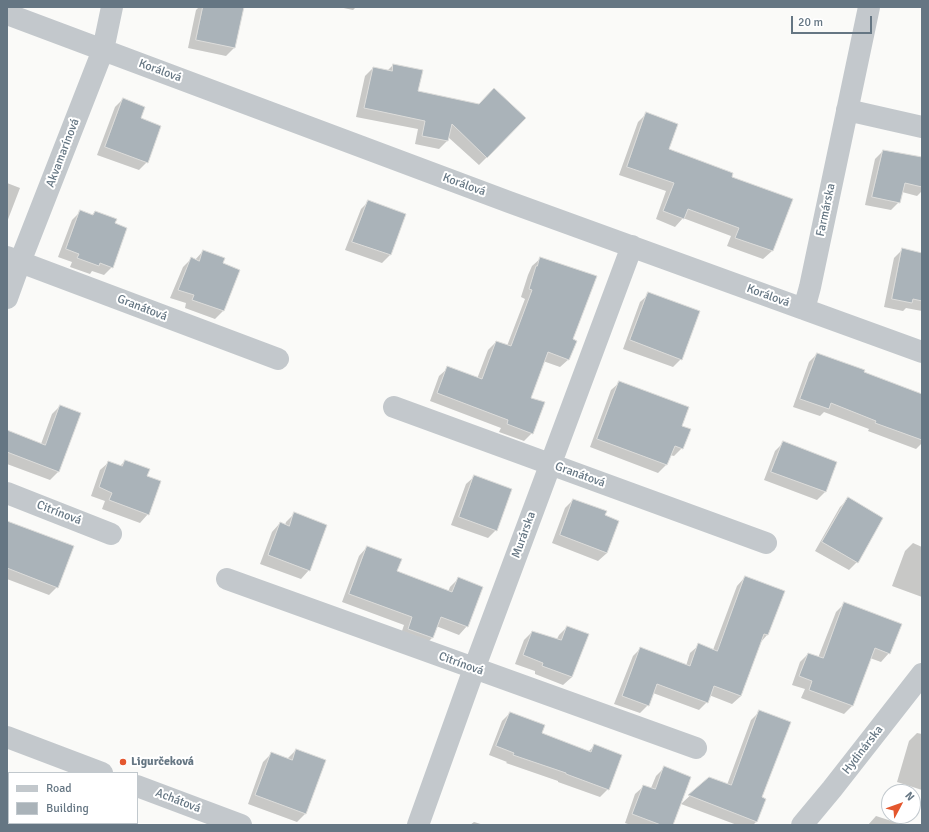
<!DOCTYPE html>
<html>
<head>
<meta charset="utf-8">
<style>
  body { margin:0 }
  #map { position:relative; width:929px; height:832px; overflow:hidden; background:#fafaf8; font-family:Signika,sans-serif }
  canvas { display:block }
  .frame { position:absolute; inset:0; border:8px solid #657683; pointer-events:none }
  .legend { position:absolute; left:8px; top:772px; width:130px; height:52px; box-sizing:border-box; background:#fff; border:1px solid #c1c8cd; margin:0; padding:5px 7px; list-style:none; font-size:12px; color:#657683 }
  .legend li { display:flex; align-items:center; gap:8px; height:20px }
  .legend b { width:20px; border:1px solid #c1c8cd }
  .north { position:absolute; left:881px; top:784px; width:40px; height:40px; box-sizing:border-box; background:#fff; border:1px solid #c1c8cd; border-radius:50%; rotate:49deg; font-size:11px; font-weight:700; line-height:16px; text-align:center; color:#657683 }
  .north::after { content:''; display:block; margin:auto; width:14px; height:18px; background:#e4572e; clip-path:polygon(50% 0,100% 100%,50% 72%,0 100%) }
  .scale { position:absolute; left:791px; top:16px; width:81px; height:18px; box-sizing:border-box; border:2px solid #657683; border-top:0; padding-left:5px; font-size:12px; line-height:14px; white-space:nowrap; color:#657683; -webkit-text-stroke:3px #fff; paint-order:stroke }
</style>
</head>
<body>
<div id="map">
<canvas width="929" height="832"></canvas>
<div class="frame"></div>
<ul class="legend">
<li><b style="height:5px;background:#c3c8cc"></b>Road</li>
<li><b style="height:11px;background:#aab3b9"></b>Building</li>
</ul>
<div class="north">N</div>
<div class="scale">20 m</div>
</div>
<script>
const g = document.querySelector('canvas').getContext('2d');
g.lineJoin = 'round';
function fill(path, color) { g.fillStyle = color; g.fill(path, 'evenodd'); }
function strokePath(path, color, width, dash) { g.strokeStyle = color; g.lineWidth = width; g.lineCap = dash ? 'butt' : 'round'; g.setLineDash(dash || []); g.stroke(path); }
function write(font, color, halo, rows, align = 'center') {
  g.font = font + ' Signika,sans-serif'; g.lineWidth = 4; g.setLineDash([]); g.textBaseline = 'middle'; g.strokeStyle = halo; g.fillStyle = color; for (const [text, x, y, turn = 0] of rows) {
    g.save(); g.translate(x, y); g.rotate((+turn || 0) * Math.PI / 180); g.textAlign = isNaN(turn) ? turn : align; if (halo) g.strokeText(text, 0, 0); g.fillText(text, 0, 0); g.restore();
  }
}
fill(new Path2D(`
  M199,7H231L242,9L234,48L226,56L188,48L196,10Z
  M339,7H356L353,10Z
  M393,65L417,92L478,105L487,157L479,165L448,137L447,141L439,149L415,144L418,129L356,117L365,76L373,68L387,71Z
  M123,99L139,119L147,162L139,170L97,155L115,107Z
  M647,113L668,149L731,178L791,199L772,251L763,259L727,246L731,236L683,218L675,227L656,219L666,191L619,175L638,122Z
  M883,151L922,158V191L917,196L902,192L899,202L891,210L865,205L875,159Z
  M7,183L20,188L7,222Z
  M369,201L405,214L390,255L382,263L345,250L361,209Z
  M80,212L91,216L95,212L114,224L112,267L104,275L92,271L90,274L70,267L72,262L58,257L72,220Z
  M902,250L922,254V311L906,308L903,311L884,307L894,258Z
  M203,251L221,264L223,311L215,319L185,308L186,303L170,298L183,267L192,258L195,260Z
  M541,258L572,340L569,359L560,367L543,361L529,398L532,433L524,441L499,432L501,428L430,401L439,376L448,368L477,379L488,350L496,342L507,346L525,299L521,297L528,275L532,266Z
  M649,294L681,359L673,367L623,349L640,302Z
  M817,354L863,373L922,395V443L916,449L868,431L869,429L824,412L820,416L793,407L809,362Z
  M620,382L680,427L682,448L674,456L670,455L666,465L658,473L590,447L611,390Z
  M60,406L58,472L50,480L7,464V431L41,444L52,414Z
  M783,443L825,492L817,500L764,480L775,451Z
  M125,461L146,476L148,514L140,523L102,509L105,501L91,496L100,470L109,462L120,466Z
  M475,476L496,530L488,538L451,525L466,484Z
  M849,498L857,562L849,570L815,551L840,507Z
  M573,500L604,516L607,553L598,561L552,543L565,508Z
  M294,514L309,570L301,579L260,564L272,532L280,523L285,525L286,522Z
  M7,522L57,587L49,595L7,579Z
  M913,543L922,547V597L892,586L905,551Z
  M367,547L396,572L448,592L450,587L458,579L467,626L459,635L436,626L432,638L424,646L400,637L404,625L342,602L359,556Z
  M745,577L783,592L767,635L761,642L741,696L732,704L709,695L707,702L699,710L653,693L648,705L640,713L614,704L633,656L641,648L686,666L690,653L699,645L713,650L737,586Z
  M844,604L889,653L881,662L870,658L852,706L844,714L801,698L805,689L792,685L800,662L808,654L818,658L836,612Z
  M567,627L572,677L563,685L535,674V671L515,664L524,640L532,632L557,639L559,635Z
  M760,711L761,798L757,821L753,825H737L681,804L709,778L727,785L751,720Z
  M510,713L541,733L588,752L594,746L608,789L600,797L558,782V781L506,763L507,762L489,755L502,721Z
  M917,733L922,734V790L897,782L909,741Z
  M296,750L325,761L305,814L297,822L248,804L263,762L272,753L287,759Z
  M664,768L672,825H631L625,823L635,794L644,786L651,788L656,776Z
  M9,808V823H104L110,825H7V814Z
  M876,816L904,825H868Z
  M474,822L484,825H470Z`), '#0003');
const building = new Path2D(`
  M203,7H244L235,48L196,40Z
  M393,64L423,70L418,91L479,104L494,88L526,118L487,158L452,124L448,141L422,136L425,121L364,108L373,67L392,71Z
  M123,98L145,107L141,118L161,126L148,163L105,147Z
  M646,112L678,124L669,149L733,173L732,177L793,199L773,251L735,238L739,228L688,209L684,219L663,211L674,183L627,167Z
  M883,150L922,157V187L905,183L900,203L872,197Z
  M368,200L406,214L391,255L352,242Z
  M80,210L93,215L95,211L117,219L115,223L127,228L113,268L100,263L99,266L77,258L79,254L66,249Z
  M902,248L922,253V301L913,299L912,303L892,299Z
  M203,250L225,258L223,263L240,270L224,311L192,300L194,295L178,290L191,257L199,261Z
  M540,257L597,276L573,339L577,341L569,360L548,352L531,398L545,402L533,434L507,424L508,420L437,393L447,366L482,379L496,341L511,346L532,290L529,289L536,266H537Z
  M648,292L700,311L682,360L630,340Z
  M817,353L865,370L864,372L922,394V440L875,423L876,421L831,403L829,409L800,399Z
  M619,381L689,407L682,426L691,429L683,449L675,446L667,465L597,439Z
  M60,405L81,413L59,472L7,452V430L45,445Z
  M783,441L837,462L826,492L771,472Z
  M125,460L150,469L147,476L161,481L149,515L109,500L112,493L99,487L108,461L122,466Z
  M474,475L512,489L497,531L459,517Z
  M848,497L883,518L858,563L822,542Z
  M573,499L607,511L605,515L619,521L607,553L560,535Z
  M294,512L327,525L310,571L268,555L280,522L289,526Z
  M7,521L74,546L58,588L7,568Z
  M367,546L402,559L397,571L452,592L458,577L483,587L468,627L441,617L433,638L408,629L412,617L349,594Z
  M745,576L785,591L768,635L764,634L741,696L714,686L708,703L657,684L649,706L622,696L640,647L690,666L698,643L717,651Z
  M844,602L902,624L890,654L875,648L853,706L809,690L812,681L799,676L808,653L823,658Z
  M567,626L589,634L572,677L542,666L543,663L523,655L532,631L561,640Z
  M759,710L791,722L762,797L766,799L757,822L688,795L709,777L731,785Z
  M510,712L545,725L542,733L591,752L594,744L622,755L609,790L566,774V773L513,755L514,753L496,746Z
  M296,749L326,760L306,814L255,795L271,752L292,760Z
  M664,766L691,777L673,825H661L632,814L643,785L655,789Z`);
fill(building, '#aab3b9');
strokePath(building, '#dcdcda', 1);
strokePath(new Path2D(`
  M7,14L509,202L922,352
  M847,110L922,127
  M7,257L278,359
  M7,298L20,262L103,50L112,7
  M804,309L810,287L869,7
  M394,407L766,543
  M7,493L111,534
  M227,579L696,748
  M7,737L102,773
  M137,786L241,825
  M418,825L474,669L632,246
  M802,825L832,789L922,674`), '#c3c8cc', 22);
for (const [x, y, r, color] of [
  [123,762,4,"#e4572e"]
]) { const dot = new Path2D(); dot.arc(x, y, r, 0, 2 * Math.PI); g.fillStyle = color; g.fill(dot); strokePath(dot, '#fff', 1.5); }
write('12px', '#657683', '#fff', [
  ["Korálová",160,71,20],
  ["Akvamarínová",63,153,-69],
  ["Korálová",464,185,20],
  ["Farmárska",826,210,-78],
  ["Korálová",768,296,20],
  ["Granátová",142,308,21],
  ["Granátová",580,475,20],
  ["Citrínová",59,513,21],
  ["Murárska",524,535,-70],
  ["Citrínová",461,664,20],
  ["Hydinárska",863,750,-52],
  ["Achátová",178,801,21]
]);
write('bold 12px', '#657683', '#fff', [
  ["Ligurčeková",131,762]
], 'left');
</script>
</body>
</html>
